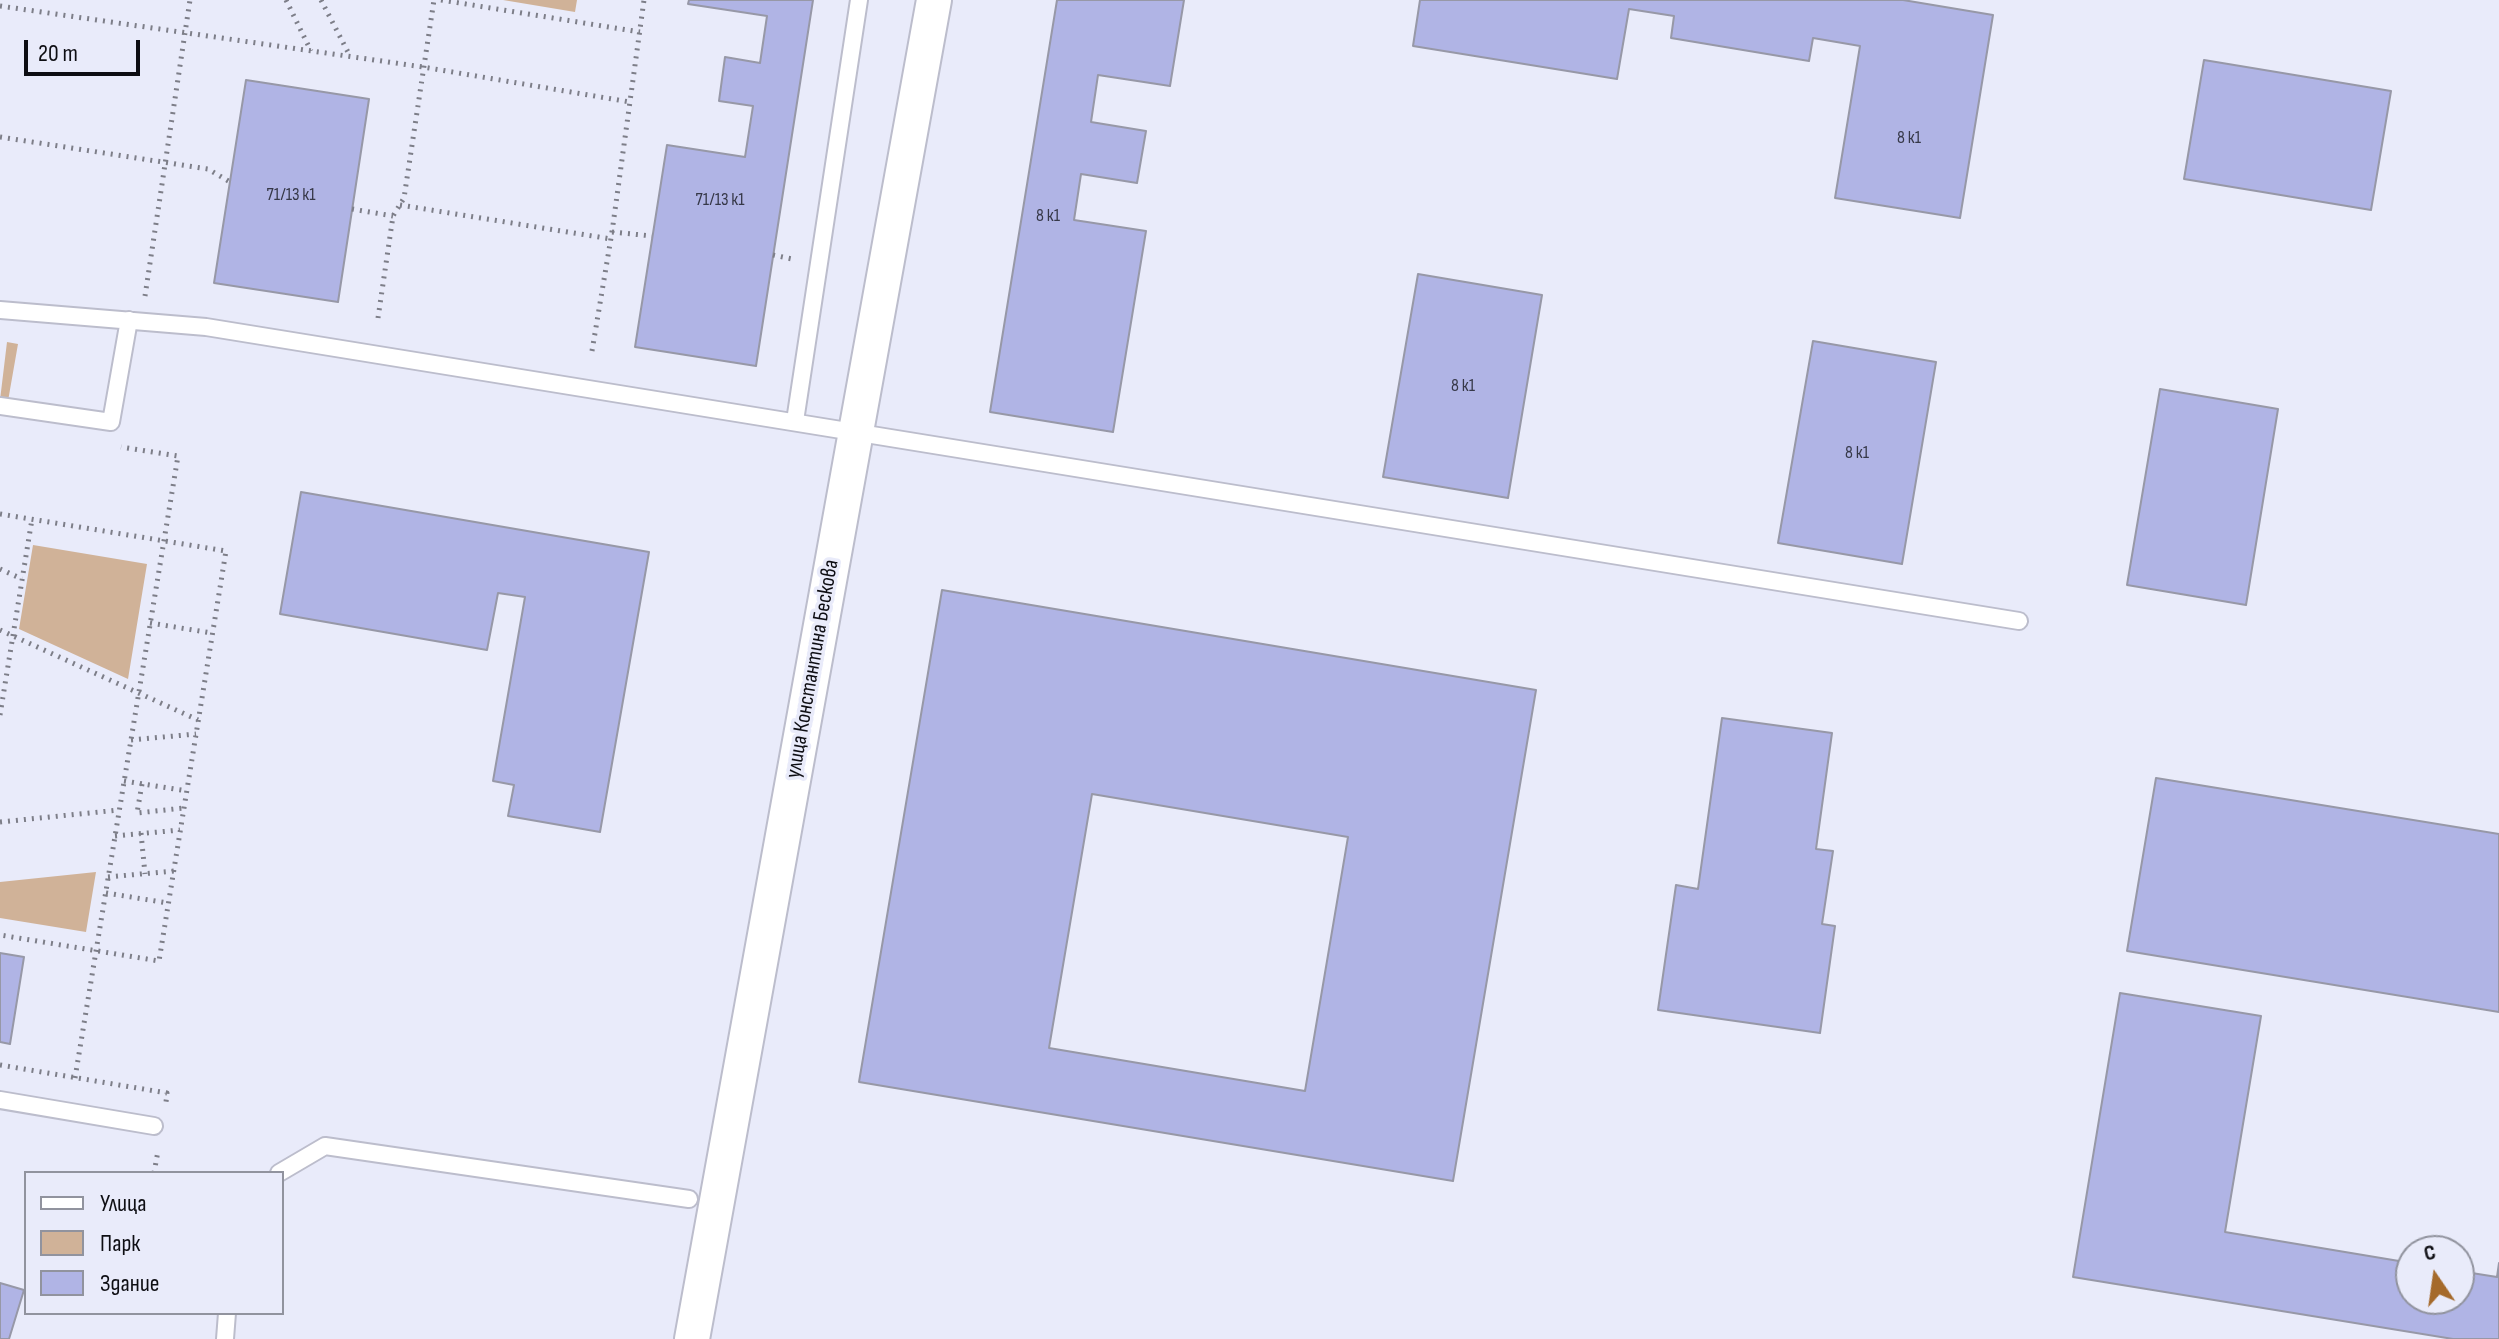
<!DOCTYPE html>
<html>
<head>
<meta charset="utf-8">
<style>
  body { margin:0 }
  #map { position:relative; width:2499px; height:1339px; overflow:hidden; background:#e9ebfa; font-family:"Sofia Sans Condensed",sans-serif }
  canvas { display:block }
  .legend { position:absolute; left:24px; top:1171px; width:260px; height:144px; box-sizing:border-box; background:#e9ebfa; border:2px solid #91939e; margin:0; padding:10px 14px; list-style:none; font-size:24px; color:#0e0e13 }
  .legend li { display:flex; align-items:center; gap:16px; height:40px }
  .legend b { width:40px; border:2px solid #91939e }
  .north { position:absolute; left:2395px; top:1235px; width:80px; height:80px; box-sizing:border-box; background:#e9ebfa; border:2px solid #91939e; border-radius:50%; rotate:347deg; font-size:22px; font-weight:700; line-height:32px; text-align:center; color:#0e0e13 }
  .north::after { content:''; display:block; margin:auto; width:28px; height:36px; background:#a56a2b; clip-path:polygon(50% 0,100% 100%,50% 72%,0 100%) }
  .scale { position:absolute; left:24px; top:40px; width:116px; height:36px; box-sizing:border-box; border:4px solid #0e0e13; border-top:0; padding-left:10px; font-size:24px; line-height:28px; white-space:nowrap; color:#0e0e13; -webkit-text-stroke:6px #e9ebfa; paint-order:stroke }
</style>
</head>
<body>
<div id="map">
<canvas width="2499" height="1339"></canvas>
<ul class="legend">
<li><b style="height:10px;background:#fff"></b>Улица</li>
<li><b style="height:22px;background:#d0b298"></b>Парк</li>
<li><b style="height:22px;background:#b0b4e5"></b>Здание</li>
</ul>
<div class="north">С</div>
<div class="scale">20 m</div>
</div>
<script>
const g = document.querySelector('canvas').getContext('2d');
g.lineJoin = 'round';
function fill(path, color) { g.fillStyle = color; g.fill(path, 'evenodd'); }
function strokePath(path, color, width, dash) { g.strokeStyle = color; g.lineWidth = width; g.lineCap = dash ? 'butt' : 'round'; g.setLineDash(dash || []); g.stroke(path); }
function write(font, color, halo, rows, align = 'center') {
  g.font = font + ' "Sofia Sans Condensed",sans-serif'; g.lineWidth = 7; g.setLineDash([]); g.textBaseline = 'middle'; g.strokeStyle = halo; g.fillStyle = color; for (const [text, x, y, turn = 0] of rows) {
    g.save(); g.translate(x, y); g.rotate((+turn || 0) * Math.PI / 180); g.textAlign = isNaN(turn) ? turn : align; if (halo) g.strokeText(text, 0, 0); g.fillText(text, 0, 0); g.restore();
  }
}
fill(new Path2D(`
  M503,0H577L575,12Z
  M7,342L18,344L8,401L0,400Z
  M33,545L147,564L128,679L19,629Z
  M96,872L86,932L0,918V882Z`), '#d0b298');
const building = new Path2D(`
  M689,0H813L756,366L635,347L667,145L745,157L753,106L719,101L725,57L760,63L767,16L688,4Z
  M1057,0H1184L1170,86L1098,75L1091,122L1146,131L1137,183L1081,174L1074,220L1146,231L1113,432L990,412Z
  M1420,0H1903L1993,15L1960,218L1835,198L1860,46L1813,38L1809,61L1671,38L1674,16L1629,9L1617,79L1413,46Z
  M2204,60L2391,91L2371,210L2184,179Z
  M246,80L369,99L338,302L214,283Z
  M1418,274L1542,295L1508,498L1383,477Z
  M1813,341L1936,362L1902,564L1778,543Z
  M2160,389L2278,409L2246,605L2127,585Z
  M301,492L649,552L600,832L508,816L514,785L493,781L525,597L498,593L487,650L280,614Z
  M942,590L1536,690L1453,1181L859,1082ZM1092,794L1348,837L1305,1091L1049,1048Z
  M1722,718L1832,733L1816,849L1833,851L1822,924L1835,926L1820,1033L1658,1010L1676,885L1698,889Z
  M2156,778L2499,834V1012L2127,951Z
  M0,953L24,957L10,1044L0,1042Z
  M2120,993L2261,1016L2225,1232L2411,1263V1299H2459V1271L2497,1277L2499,1263V1339H2453L2073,1277Z
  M0,1283L24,1290L9,1339H0Z`);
fill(building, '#b0b4e5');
strokePath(building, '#9798a7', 2);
const lane = new Path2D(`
  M0,310L206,327L2019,621
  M0,406L111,422L129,320
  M795,421L859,0
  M0,1100L154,1126
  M279,1173L325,1146L689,1199
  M225,1339L227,1313`);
const street = new Path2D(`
  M692,1339L934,0`);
strokePath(lane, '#bcbdcc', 20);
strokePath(street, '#bcbdcc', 38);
strokePath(new Path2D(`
  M286,0L311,51
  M321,0L350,56
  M441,0L640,32
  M0,6L423,67L630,102
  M0,137L208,169L230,182
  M400,205L611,239
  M352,209L393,216
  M612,232L652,236
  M773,255L792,259
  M145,296L190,0
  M378,318L393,216L404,198L434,0
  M592,351L612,232L644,0
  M0,514L226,551L159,961L0,935
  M0,569L22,579
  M150,623L212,633
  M0,630L198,720
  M0,715L32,519
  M131,740L196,734
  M124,781L187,791
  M142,784L137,813L184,808
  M0,822L119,810
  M141,833L145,874
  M115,836L180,830
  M108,877L174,871
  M106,893L168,903
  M0,1065L167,1093L166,1102
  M75,1078L178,456L121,447
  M154,1173L158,1151`), '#7d7e88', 5, [2, 6]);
strokePath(lane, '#fff', 16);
strokePath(street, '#fff', 34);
write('18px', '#363848', null, [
  ["8 к1",1909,138],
  ["71/13 к1",291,195],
  ["71/13 к1",720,200],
  ["8 к1",1048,216],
  ["8 к1",1463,386],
  ["8 к1",1857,453]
]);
write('22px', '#0e0e13', '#e9ebfa', [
  ["улица Константина Бескова",813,669,-80]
]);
</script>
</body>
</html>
